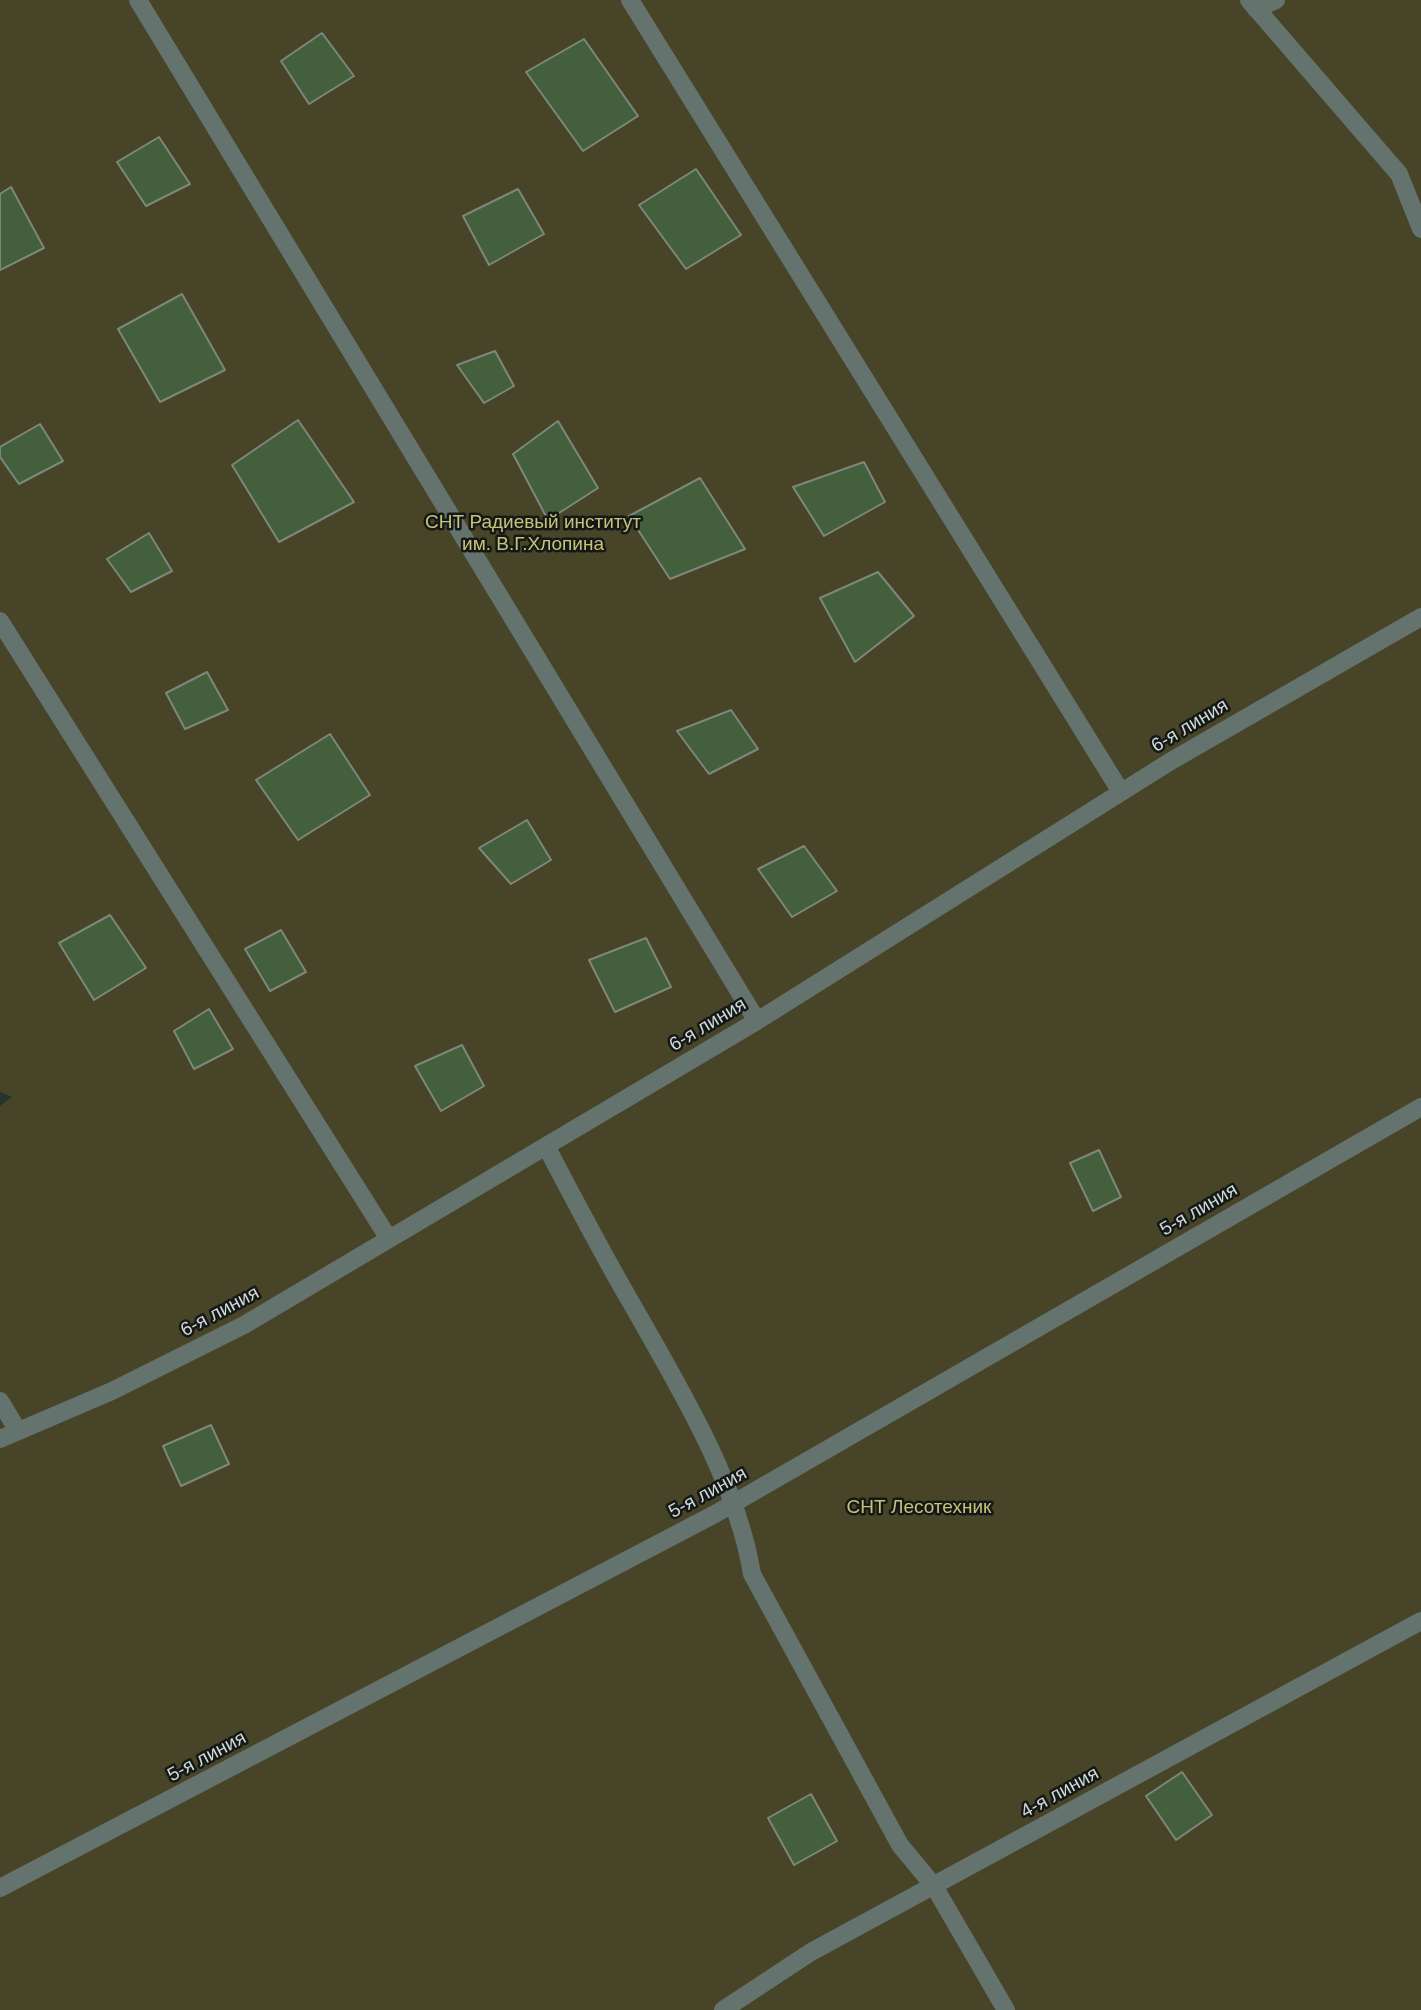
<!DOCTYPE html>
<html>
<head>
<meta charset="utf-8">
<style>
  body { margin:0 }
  canvas { display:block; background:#26332f }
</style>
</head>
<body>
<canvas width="1421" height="2010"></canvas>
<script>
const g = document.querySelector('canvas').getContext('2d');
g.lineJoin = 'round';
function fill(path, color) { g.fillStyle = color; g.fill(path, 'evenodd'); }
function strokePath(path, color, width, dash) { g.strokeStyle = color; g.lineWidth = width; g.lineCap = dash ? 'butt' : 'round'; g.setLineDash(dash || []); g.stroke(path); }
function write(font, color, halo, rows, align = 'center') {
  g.font = font + ' Helvetica,sans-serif'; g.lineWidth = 5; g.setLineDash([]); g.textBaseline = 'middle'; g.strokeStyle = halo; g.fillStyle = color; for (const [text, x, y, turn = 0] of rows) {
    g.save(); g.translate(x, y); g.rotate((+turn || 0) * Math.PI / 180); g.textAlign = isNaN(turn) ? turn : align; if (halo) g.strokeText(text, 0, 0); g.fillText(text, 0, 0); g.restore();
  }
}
fill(new Path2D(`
  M0,0H1421V2010H0V1106L12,1097L0,1092Z`), '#474428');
const building = new Path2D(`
  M322,33L354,76L309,104L281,61Z
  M584,39L638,116L583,151L526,72Z
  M159,137L190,184L146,206L117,162Z
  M696,169L741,235L686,269L639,205Z
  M11,187L44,248L0,270V194Z
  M518,189L544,234L489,265L463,216Z
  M182,294L225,370L160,402L118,329Z
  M495,351L514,386L484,403L457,365Z
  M298,420L354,502L279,542L232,465Z
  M558,421L598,488L548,520L513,454Z
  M40,424L63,461L19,484L0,457V447Z
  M864,462L885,502L824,536L793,487Z
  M700,478L745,549L670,579L629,516Z
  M149,533L172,571L131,592L107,559Z
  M878,572L914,616L855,662L820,598Z
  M207,672L228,710L185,729L166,693Z
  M731,710L758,749L709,774L677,731Z
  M330,734L370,795L298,840L256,780Z
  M527,820L551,860L511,884L479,848Z
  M804,846L837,891L792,917L758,869Z
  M110,915L146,968L94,1000L59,943Z
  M281,930L306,972L270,991L245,949Z
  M646,938L671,987L615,1012L589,960Z
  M209,1009L233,1049L194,1069L174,1031Z
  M462,1045L484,1086L441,1111L415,1066Z
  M1099,1150L1121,1197L1093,1211L1070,1163Z
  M211,1425L229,1464L181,1486L163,1446Z
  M1182,1772L1212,1815L1176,1840L1146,1796Z
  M811,1794L837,1841L794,1865L768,1818Z`);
fill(building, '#435f3b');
strokePath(building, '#7e877c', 2);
strokePath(new Path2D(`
  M138,0L757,1021
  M630,0L1121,792
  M1249,0L1399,174L1421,229
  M1256,9L1276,0
  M0,621L389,1239
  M546,1146C574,1199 602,1253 633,1306C679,1387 737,1482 752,1574L900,1845L934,1886L1006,2010
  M0,1401L18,1431
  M0,1439L112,1391L244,1325L757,1021L1171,761L1421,617
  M0,1888L715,1514L1421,1107
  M723,2010L811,1952L1421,1621`), '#64736e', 18);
write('19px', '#c8c279', '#141917', [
  ["СНТ Радиевый институт",533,523],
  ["им. В.Г.Хлопина",533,545],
  ["СНТ Лесотехник",919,1508]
]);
write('19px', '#d1d9d6', '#141917', [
  ["6-я линия",1190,726,-31],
  ["6-я линия",708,1025,-31],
  ["5-я линия",1199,1210,-30],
  ["6-я линия",220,1312,-28],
  ["5-я линия",708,1493,-29],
  ["5-я линия",207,1757,-28],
  ["4-я линия",1060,1793,-29]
]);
</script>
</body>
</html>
